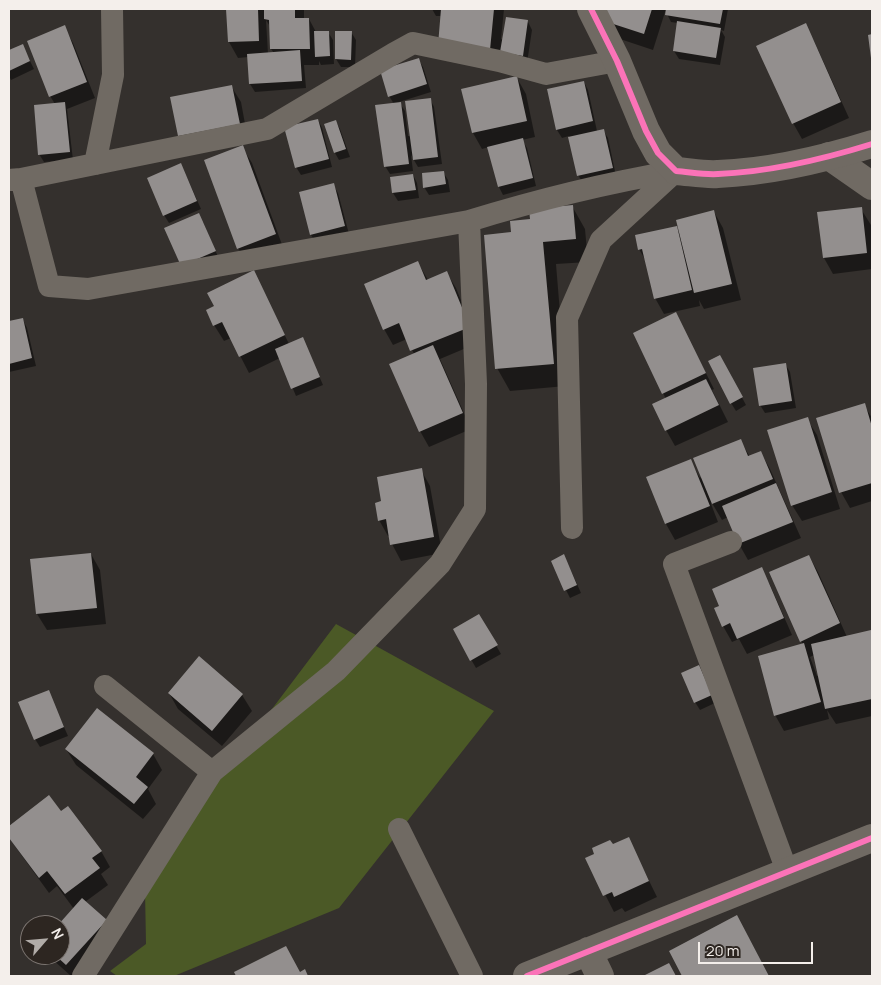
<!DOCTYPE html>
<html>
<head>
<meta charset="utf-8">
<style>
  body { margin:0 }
  #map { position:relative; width:881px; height:985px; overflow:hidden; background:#34302d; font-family:Manrope,sans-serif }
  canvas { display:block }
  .frame { position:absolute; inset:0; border:10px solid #f4efeb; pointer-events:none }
  .north { position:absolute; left:20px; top:915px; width:50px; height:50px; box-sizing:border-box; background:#2d2621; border:1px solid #7d7672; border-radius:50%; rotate:63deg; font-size:14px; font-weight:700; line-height:20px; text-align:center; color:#f4efeb }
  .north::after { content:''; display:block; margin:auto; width:18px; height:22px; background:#b1aca8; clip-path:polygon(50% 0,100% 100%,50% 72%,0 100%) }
  .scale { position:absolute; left:698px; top:942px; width:115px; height:22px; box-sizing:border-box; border:2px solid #f4efeb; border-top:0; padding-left:6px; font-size:15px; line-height:18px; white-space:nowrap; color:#f4efeb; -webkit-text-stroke:4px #2d2621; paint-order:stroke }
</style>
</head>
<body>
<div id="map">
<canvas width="881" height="985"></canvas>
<div class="frame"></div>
<div class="north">N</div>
<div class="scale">20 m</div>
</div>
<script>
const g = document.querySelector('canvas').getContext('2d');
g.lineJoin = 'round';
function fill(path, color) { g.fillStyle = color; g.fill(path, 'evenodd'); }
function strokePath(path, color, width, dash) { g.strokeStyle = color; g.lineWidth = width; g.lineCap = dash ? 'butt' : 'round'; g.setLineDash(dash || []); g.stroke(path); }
fill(new Path2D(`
  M336,624L494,711L339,908L174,976H117L110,971L146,944L145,891L220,778Z`), '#4b5926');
fill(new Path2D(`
  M227,9H304V19H309L316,32H328L333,40L334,64L321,65L319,61V65H304L306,88L255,92L250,84L248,57L238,58L229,42ZM266,20L271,28V49L274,53L268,54Z
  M432,9H504L501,39L503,40L528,22L532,30L527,63L499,66L442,16H436Z
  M606,9H666L653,50L611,36Z
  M668,9H728L724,31L721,30L725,37L720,65L679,59L674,51L678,23L671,22L667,14Z
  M805,25L814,41L849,118L802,139L793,123Z
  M64,27L73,43L95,98L67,109L73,160L44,162L39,154L55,104L50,96Z
  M351,32L356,40L355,67H341L336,59Z
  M22,45L34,69L11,80L9,76V51Z
  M418,59L423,67L431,92L399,102L405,111L408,136H411L430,99L434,107L442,164L418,167L411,155L413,171L390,174L385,166L394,104L389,96Z
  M517,78L526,94L535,137L522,140L527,148L536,186L503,195L499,187L489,147L482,149L473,133Z
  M584,82L588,90L597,131L603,130L608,138L616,176L583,183L578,175L569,136L562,138L557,130Z
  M231,86L241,102L248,140L171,98Z
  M318,120L322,128L332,167L301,175L296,167Z
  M336,122L340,129L350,157L339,160L335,153Z
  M242,147L252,163L284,250L247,264L238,248Z
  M181,164L201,209L169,223L164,215Z
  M443,172L448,180L450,192L429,195L424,187Z
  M413,175L417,183L419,198L398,201L393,193Z
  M333,185L338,193L349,234L316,243L311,235L300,193Z
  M572,206L585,229L588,262L556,264L566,386L510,391L497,368L512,234L531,220Z
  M861,209L871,225L872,269L833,274L824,258L819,214Z
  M714,212L723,228L741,300L704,309L699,300L700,306L664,314L655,298L647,263L639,249L676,227L681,235Z
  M203,222L219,259L186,273Z
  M418,263L428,280L446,272L456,288L478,343L440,359L471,429L429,447L420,431L414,354L407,339L393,345L384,329Z
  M254,272L289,344L303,339L323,385L296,396L280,358L249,373L231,338L224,341L214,325Z
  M676,314L714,389L712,390L728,422L675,446L666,430V399L663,393Z
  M23,320L27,328L36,366L9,372V323Z
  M724,364L746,405L736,411L731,403Z
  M785,364L790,372L796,408L765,413L760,405Z
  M864,405L872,418V501L850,508L841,492Z
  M807,419L817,435L840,509L802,521L792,505Z
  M740,440L750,457L761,453L770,469L801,538L748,560L739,544L728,517L722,520L712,503L711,504L718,522L675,540L666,524L648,478L690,461L700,478Z
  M421,470L430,486L442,553L401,561L392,544L390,536H388L379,520L383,502Z
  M91,554L100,570L106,624L47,630L37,614Z
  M809,556L818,572L847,637L871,632L872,634V716L836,724L827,710L829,719L784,731L775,715L803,645L801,641ZM814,655L819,675L817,676L810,657Z
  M568,564L581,593L570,598L566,590Z
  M761,569L770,585L792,635L747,654L739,639L732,642L723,626L721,607Z
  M479,616L501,654L476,668L454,630Z
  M698,666L715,703L700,710L695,702Z
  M48,691L68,736L40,747L35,739Z
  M169,693L242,695L252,711L222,746L178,709Z
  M66,749L153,754L162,770L148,789L156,804L143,819L76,765Z
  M49,797L61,813L101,851L110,867L101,874L108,885L85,902L106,921L80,976H71L52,959L50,955H60V925L74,909L57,886L49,893L9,838V827Z
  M628,838L657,897L625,912L622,908L614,912L587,859Z
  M750,940L769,976H684L671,952Z
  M304,971L307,976H238L236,972L300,973Z`), '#0007');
fill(new Path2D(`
  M226,9H258L259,41L228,42Z
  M264,9H295V18H309L310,49H270L269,20L264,19Z
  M441,9H494L490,50L438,45Z
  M604,9H652L644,34L601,20Z
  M666,9H723L720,24L665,15Z
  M506,17L528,20L523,56L500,52Z
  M677,21L721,28L716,58L673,51Z
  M806,23L841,102L792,124L756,46Z
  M65,25L87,82L49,97L27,41Z
  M314,31H329L330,56L315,57Z
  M335,31H352L351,60L335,59Z
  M872,34V58H871L868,35Z
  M23,44L30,61L9,71V50Z
  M300,50L302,81L249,84L247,54Z
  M419,58L427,84L388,97L380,70Z
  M517,76L527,121L472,133L461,89Z
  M584,81L593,121L556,130L547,89Z
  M232,85L240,124L178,136L170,97Z
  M431,98L438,157L413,160L405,101Z
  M65,102L70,152L38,155L34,105Z
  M401,102L409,164L384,167L375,105Z
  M318,119L329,159L295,168L284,127Z
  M336,120L346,149L334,153L324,124Z
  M604,129L613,168L577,176L568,137Z
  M523,138L533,178L498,187L487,147Z
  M243,145L276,234L237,249L204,160Z
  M181,163L197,201L163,216L147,178Z
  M444,171L446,184L423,188L422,173Z
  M413,174L416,190L392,193L390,177Z
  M334,183L345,226L310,235L299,192Z
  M573,205L576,239L543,242L554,364L495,369L484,235L511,232L510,221L530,219L529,209Z
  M862,207L867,253L823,258L817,212Z
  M714,210L732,284L694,293L676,220Z
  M199,213L216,251L181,266L164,228Z
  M677,226L692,290L654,299L642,249L638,250L635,235Z
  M418,261L426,280L447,271L470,327L410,351L399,323L383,330L364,284Z
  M254,270L285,335L239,357L222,322L213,326L206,310L214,306L207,293Z
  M676,312L706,373L662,394L633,333Z
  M23,318L32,358L9,364V321Z
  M303,337L320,377L291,389L275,349Z
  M433,345L463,413L419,432L389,364Z
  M720,355L743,397L730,404L708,361Z
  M786,363L792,401L759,406L753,368Z
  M706,379L719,405L665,431L652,404Z
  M865,403L872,427V483L839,493L816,418Z
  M808,417L832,492L791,506L767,430Z
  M741,439L748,456L761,451L773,479L712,504L693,458Z
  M691,459L710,506L665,524L646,477Z
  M422,468L434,537L390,545L386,519L378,521L375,503L381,501L377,477Z
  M776,483L793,522L738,544L722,506Z
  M91,553L97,608L36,614L30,559Z
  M564,554L577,585L564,591L551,561Z
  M809,555L840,623L800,642L769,572Z
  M762,567L784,618L737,639L730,623L722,627L714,608L719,606L712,589Z
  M479,614L498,645L470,661L453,629Z
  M871,630L872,699L825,709L811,644Z
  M804,643L821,702L774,716L758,656Z
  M199,656L243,694L212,731L168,693Z
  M699,665L712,695L694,703L681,673Z
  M49,690L64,727L34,740L18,702Z
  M97,708L154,753L136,777L148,787L134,804L65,749Z
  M49,795L61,811L68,806L102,851L92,858L100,868L65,894L47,871L39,878L9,838V826Z
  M629,837L649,881L614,897L612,892L603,896L585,858L594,854L592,848L610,840L613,844Z
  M82,898L107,920L66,965L55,955H60V925H58Z
  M737,915L769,976H682L669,951Z
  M286,946L300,972L305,969L308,976H236L234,972Z
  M669,963L676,976H643Z`), '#938f8e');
strokePath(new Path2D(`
  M95,164L113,75L112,9
  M21,179L49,286L88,289L469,221
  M9,180L21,179L267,129L393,54L413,43L499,61L546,74L617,61
  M572,528L567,318L601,240L676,171
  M731,542L674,564L787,871
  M105,686L212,772
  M399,829L472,976
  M83,976L212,772L336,671L440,564L475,509L476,384L469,221C537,200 606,183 676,171`), '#706a63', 22);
strokePath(new Path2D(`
  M829,156L872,186
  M588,951L600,976
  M527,976L872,838`), '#706a63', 28);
strokePath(new Path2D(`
  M591,9L617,61L646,131L658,153L676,171C690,172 704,175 718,174C769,172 824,159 872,144`), '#706a63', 28);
strokePath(new Path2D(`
  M591,9L617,61L646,131L658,153L676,171C690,172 704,175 718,174C769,172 824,159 872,144
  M527,976L872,838`), '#fb73b8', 6);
</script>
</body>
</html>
